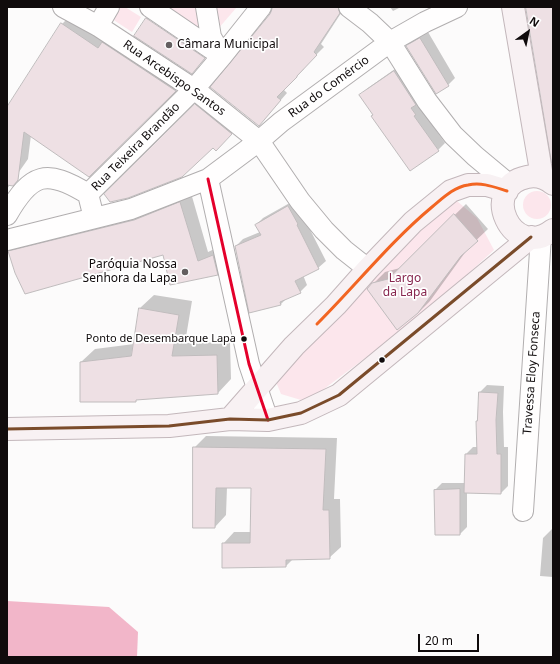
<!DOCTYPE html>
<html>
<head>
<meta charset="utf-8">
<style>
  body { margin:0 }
  #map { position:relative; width:560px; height:664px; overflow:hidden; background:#fcfbfb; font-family:"Noto Sans",sans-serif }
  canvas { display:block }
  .frame { position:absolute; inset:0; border:8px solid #100b0c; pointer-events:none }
  .north { position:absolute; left:508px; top:12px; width:40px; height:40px; -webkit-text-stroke:3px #fff; paint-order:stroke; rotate:33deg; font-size:11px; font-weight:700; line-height:16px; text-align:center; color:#100b0c }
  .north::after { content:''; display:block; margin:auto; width:14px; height:18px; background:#100b0c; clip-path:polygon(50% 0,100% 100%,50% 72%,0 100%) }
  .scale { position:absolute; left:418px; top:634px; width:61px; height:18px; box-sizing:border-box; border:2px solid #100b0c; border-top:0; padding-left:5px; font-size:12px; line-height:14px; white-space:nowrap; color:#100b0c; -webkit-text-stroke:3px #fff; paint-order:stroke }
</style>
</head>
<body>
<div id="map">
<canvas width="560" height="664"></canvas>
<div class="frame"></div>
<div class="north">N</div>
<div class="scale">20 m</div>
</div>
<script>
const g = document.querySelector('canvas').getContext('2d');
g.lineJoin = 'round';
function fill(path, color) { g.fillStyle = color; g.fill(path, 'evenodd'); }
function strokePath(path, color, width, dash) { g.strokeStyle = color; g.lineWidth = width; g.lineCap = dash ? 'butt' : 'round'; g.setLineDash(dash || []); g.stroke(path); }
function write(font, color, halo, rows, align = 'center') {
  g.font = font + ' "Noto Sans",sans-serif'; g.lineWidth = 3.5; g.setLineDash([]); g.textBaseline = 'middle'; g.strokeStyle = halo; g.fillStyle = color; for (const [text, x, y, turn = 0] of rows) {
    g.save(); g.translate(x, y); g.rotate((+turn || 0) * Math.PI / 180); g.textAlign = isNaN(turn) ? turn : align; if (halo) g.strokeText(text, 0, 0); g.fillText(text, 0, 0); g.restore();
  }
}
fill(new Path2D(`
  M116,7H125L141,17L132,32L109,17Z
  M160,7H237L211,37Z
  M523 205a14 14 0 1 1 28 0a14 14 0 1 1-28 0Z
  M457,201L477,218L494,250L424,314L316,395L301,400L281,394L276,382L289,356L449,202Z`), '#fce6ec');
fill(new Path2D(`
  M7,601L109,607L138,632L137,657H7Z`), '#f2b6c9');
fill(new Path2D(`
  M158,7H163L218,44L206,58L148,18V21L205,59L192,73L135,36L146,19Z
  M274,7H345L321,44L324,47L303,68L304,69L283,89L287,93L266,117L271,15Z
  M390,7H401L393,11Z
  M71,15L184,81L89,175L31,135L28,159L7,189V109L62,24Z
  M428,32L455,78L448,85L407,46L415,39Z
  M402,64L421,109L445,143L438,150L374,114L360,96L368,88Z
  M202,98L238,126L222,143L106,194Z
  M191,193L208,252L223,245L227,264L217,274L164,254L9,251L20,241Z
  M295,200L326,261L318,268L303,275L307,285L300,292L287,298L281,304L236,246L243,239L260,232L256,225L263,218Z
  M466,204L488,229L469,247L430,301L418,313L373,284L385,272L400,268Z
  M154,295L192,301L185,343L230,342L231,379L218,393L138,398L135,401L81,362L95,349L134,344L140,308Z
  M487,385L504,386L503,412L504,447H508V486L501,493L467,492V527L460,534H436L435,490L442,483H465L466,454L473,447H478L477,421L478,420L480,392Z
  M206,436L337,438L334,499H340L341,547L329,558L293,559L286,566L223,544L234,532H251L252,487H227L226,515L215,527L194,448Z
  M553,528V577L540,576L543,538Z`), '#0003');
const building = new Path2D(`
  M273,7H338L340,13L314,52L317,55L297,76V77L277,97L281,100L259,126L210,87L270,14Z
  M526,7H553V163H552Z
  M146,18L205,58L192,74L134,36Z
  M61,23L98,48L102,42L176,91L89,177L24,132L18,180L13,186L7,185V107Z
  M420,38L449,86L436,94L406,46Z
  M394,71L416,105L411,108L416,115L414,116L439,151L410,171L371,116L373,115L359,95Z
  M195,104L232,134L216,151L213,148L182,177L128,198L110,202L104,194Z
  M180,202L198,261L213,255L218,275L170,285L163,255L25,294L15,273L8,251L134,220Z
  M288,206L298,224L297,225L319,269L295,281L301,293L280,302L281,305L249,313L235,246L261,235L255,225Z
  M454,214L478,241L461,256L418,313L397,330L367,289L372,283L388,279Z
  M139,308L179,315L172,356L217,355L218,394L136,400V402H80V362L131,356Z
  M479,392L498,393L496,420L497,454H501V494L464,493L465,454H477L476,421H477Z
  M193,447L326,449L323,510H329L330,559L286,560V567L222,568V543H250L251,488H216L215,528H193Z
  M460,489V535H435L434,490Z`);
fill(building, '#eee0e4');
strokePath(building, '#c0bcbd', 1);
const minor = new Path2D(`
  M63,7L98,26L194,89L259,141L300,201L324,230L344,250L368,269
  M150,7L222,56
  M206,7L211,37L222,56
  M349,7L370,23L390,42L427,101L453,135L475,156L511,186
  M98,26L109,7
  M208,179L249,364L268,420
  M7,215C31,173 46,168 88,194
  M94,218L88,194L194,89L222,56L261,7
  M7,240L131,209L208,179L259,141L281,122L390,42L425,22L457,7
  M523,511L541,236`);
const major = new Path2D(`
  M513,7L542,177
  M553,184C546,178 536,175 527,177C478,187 512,262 553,230
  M230,419L294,346L336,305L368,269L413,222L451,191L468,185H487L507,191
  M7,429L169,426L230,419L268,420L301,413L339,395L531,237`);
strokePath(minor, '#b1aeaf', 22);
strokePath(major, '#c3b7bb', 24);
strokePath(minor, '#fffefe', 20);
strokePath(major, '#f8f1f3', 22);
strokePath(new Path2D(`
  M208,179L249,364L268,420`), '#e4002b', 3);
strokePath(new Path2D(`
  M317,324C356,285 390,242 432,207C443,198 454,187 468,185C482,182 494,187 507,191`), '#f26522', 3);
strokePath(new Path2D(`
  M7,429L169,426L230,419L268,420L301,413L339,395L531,237`), '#7a4b2a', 3);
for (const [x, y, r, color] of [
  [169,45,4,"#635f60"],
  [185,272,4,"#635f60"],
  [244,339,3.5,"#100b0c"],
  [382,360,3.5,"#100b0c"]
]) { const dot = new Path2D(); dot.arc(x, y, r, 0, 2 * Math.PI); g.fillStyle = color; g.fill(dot); strokePath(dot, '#fff', 1.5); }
write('11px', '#100b0c', '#fff', [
  ["Ponto de Desembarque Lapa",236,339]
], 'right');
write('12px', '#100b0c', '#fff', [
  ["Câmara Municipal",177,45],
  ["Paróquia Nossa",177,265,"right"],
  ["Senhora da Lapa",177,279,"right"]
], 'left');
write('12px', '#100b0c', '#fff', [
  ["Rua Arcebispo Santos",174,78,35],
  ["Rua do Comércio",329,87,-36],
  ["Rua Teixeira Brandão",136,147,-45],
  ["Travessa Eloy Fonseca",532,373,-86]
]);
write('12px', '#87264e', '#fff', [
  ["Largo",405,279],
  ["da Lapa",405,293]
]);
</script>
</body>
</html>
